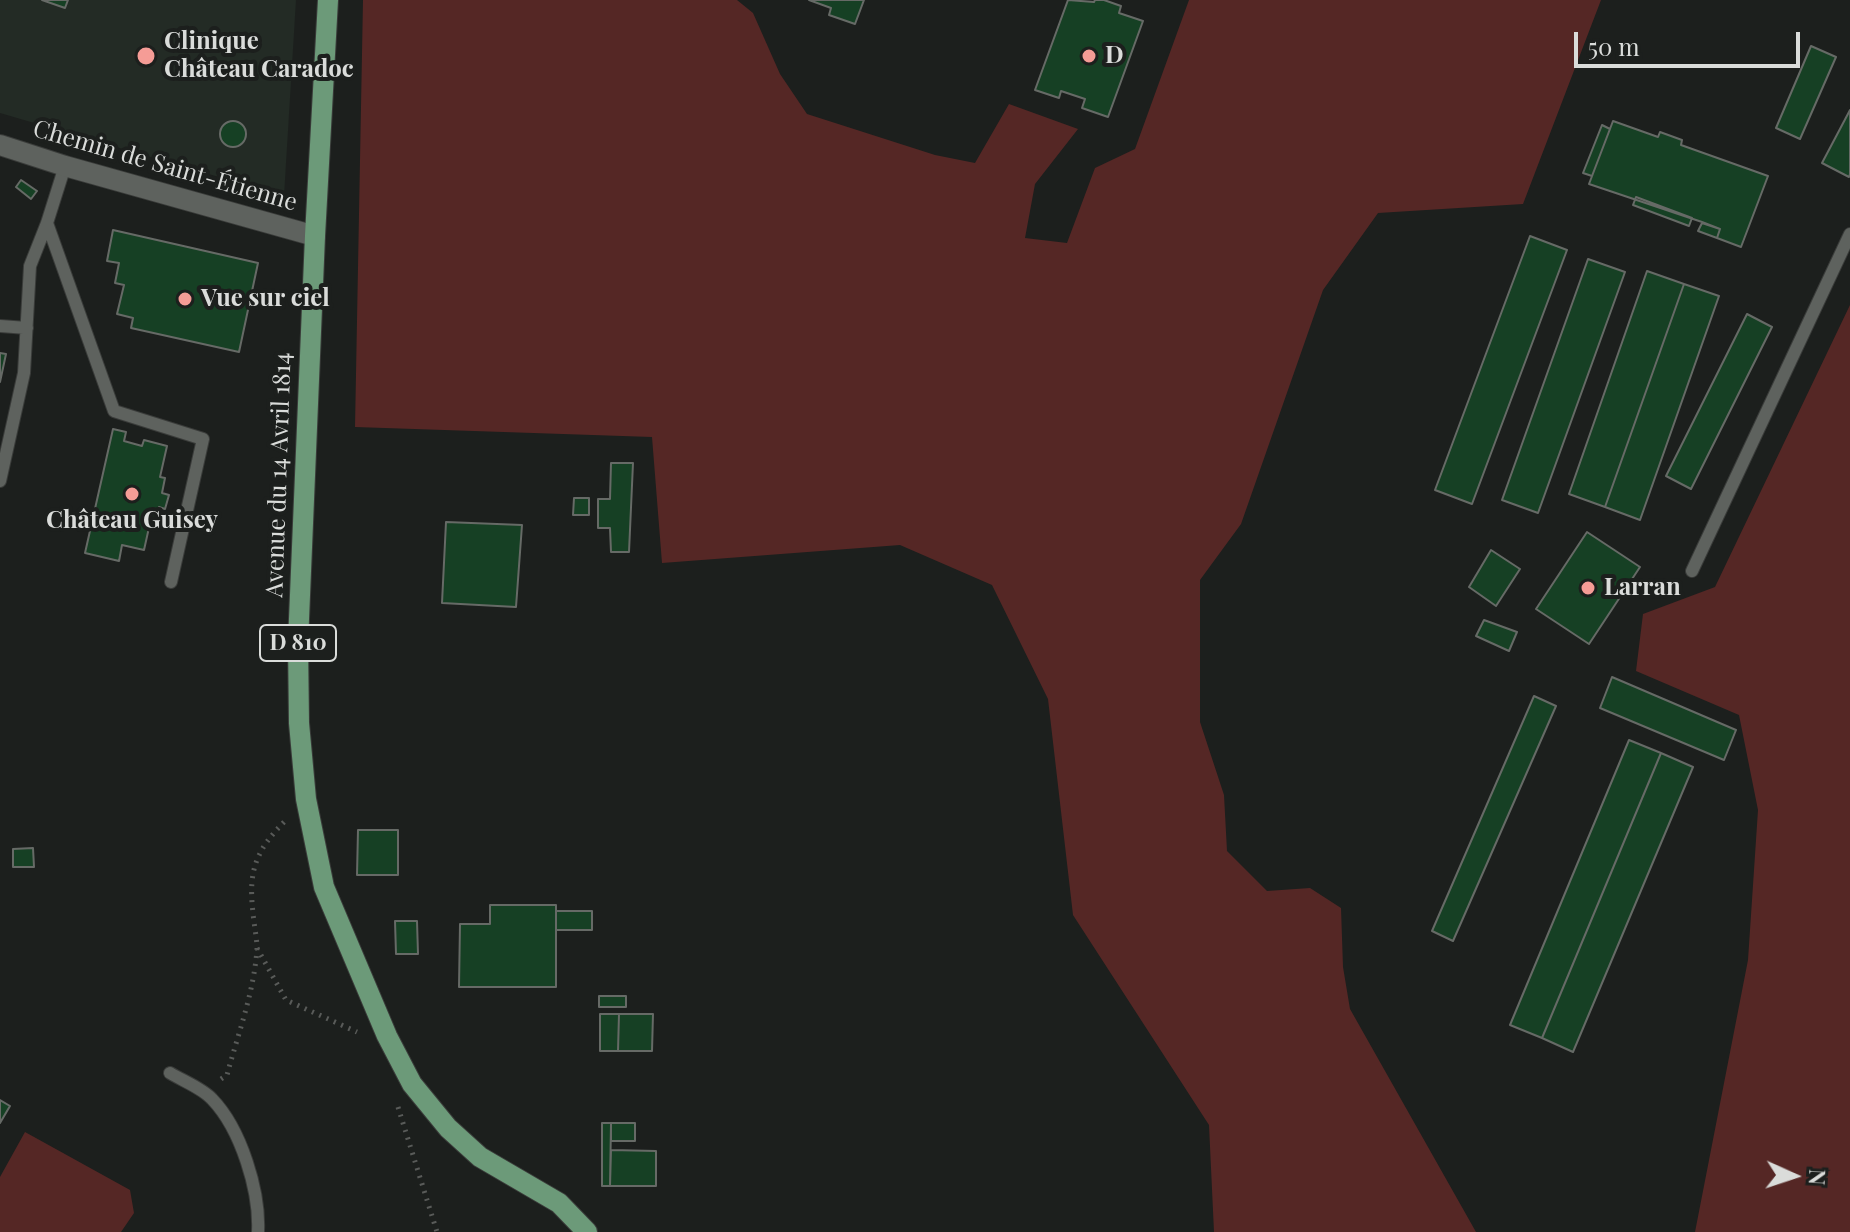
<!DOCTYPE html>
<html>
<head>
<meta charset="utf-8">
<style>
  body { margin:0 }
  #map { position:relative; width:1850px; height:1232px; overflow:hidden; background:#1c1f1d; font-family:"Playfair Display",serif }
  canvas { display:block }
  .north { position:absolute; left:1754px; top:1136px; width:80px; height:80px; -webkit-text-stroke:6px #1c1f1d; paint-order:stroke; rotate:93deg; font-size:22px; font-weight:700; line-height:32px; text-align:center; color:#dadcda }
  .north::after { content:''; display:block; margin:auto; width:28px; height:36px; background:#dadcda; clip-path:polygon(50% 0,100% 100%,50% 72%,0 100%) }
  .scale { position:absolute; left:1574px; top:32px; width:226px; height:36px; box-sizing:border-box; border:4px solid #dadcda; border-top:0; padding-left:10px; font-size:24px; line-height:28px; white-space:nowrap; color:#dadcda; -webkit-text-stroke:6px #1c1f1d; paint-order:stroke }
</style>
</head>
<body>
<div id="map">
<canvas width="1850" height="1232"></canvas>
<div class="north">N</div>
<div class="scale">50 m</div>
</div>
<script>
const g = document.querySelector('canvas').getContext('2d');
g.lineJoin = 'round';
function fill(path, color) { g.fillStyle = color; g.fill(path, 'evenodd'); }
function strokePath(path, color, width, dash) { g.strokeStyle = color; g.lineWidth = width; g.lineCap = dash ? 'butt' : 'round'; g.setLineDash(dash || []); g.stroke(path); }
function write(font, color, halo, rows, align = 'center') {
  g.font = font + ' "Playfair Display",serif'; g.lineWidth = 8; g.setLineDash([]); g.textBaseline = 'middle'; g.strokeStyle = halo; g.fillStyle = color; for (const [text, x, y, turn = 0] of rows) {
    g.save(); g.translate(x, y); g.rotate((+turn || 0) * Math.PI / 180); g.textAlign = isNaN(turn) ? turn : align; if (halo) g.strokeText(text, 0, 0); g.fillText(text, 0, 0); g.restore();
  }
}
fill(new Path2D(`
  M0,0H296L284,196L0,113Z`), '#232b25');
fill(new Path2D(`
  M363,0H737L753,13L780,74L807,114L935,155L975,163L1009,104L1078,129L1035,184L1025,238L1067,243L1095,168L1135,149L1189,0H1601L1523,204L1378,213L1323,290L1241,524L1200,580V722L1224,795L1227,851L1267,891L1310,888L1341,908L1343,967L1350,1009L1476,1232H1214L1209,1125L1073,915L1048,699L992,585L900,545L662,563L652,437L355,427Z
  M1850,305V1232H1695L1748,960L1758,810L1739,715L1636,671L1643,614L1715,587Z
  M25,1132L130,1190L134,1213L121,1232H0V1177Z`), '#552725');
const building = new Path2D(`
  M42,0H68L65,8Z
  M809,0H864L855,24L829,15L831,8Z
  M1068,0L1094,2L1095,0H1104L1121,6L1119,13L1143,21L1108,117L1082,108L1085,99L1061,91L1059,98L1035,90Z
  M1811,46L1836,57L1800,139L1776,128Z
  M1850,110V174L1849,177L1822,163Z
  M220 134a13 13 0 1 1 26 0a13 13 0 1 1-26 0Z
  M1613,121L1658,137L1660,132L1682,140L1681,145L1768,176L1741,247L1717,238L1720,229L1702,222L1589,184Z
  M1602,125L1610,129L1592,176L1583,173Z
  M21,180L37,191L31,199L16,187Z
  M1636,197L1692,218L1689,226L1633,205Z
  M1702,223L1720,229L1717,238L1698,231Z
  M113,230L258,263L239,352L131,328L133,318L117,314L124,285L115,283L119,263L107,261Z
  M1530,236L1567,250L1472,504L1435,490Z
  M1588,259L1625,272L1538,513L1502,500Z
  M1647,271L1684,284L1605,507L1569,494Z
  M1684,284L1719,296L1640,520L1605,507Z
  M1747,314L1772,327L1691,489L1666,476Z
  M0,353L6,354L0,382Z
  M113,429L126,432L124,441L142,446L144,440L167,446L160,477L165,478L162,493L169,495L165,509L159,507L155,524L150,523L144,550L122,545L119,561L85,553Z
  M611,463H633L629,552H611L610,528H598V499H610Z
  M574,498H589V515H573Z
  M446,522L522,525L516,607L442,603Z
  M1587,532L1640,567L1589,644L1536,609Z
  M1491,550L1520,569L1496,606L1469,587Z
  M1484,620L1517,632L1509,651L1476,636Z
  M1612,677L1736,730L1724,760L1600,708Z
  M1534,696L1556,706L1453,941L1432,931Z
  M1629,740L1661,753L1542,1038L1510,1025Z
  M1661,753L1693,767L1573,1052L1542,1038Z
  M358,830H398V875H357Z
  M33,848L34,867H13V849Z
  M490,905H556V987H459L460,924H490Z
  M556,911H592V930H556Z
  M395,921H417L418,954H396Z
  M599,996H626V1007H599Z
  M600,1014H619L618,1051H600Z
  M619,1014H653L652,1051H618Z
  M0,1100L10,1106L0,1123Z
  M602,1123H611L610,1186H602Z
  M611,1123H635V1141H611Z
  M611,1150L656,1151V1186H610Z`);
fill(building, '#164024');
strokePath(building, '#666a66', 2);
const service = new Path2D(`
  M47,223L114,411L203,439L171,582
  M0,326L27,328
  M0,481L24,373L30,266L47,223L65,166
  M1692,571L1850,234
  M170,1073C183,1081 202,1088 212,1099C241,1129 260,1191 258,1232`);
const minor = new Path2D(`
  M0,145L65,166L315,236`);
const primary = new Path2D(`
  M328,0L315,236L298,643L299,723L306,799L324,887L387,1036L412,1084L448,1128L480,1157L559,1203L587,1232`);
strokePath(service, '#3a3c3a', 14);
strokePath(minor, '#3a3c3a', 22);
strokePath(primary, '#3a3c3a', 22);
strokePath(new Path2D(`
  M257,948L286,1000L357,1032
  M221,1079L227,1075C238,1034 254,992 257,949C257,938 254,925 253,913C248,870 256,850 286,820
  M398,1107L437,1232`), '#595b59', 5, [2, 6]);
strokePath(service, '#5e625e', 12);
strokePath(minor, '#5e625e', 20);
strokePath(primary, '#6c9a79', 20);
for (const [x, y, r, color] of [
  [146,56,10,"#f59c96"],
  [1089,56,8,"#f59c96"],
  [185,299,8,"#f59c96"],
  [132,494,8,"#f59c96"],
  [1588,588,8,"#f59c96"]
]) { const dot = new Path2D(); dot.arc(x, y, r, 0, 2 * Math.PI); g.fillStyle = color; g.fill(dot); strokePath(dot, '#1c1f1d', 3); }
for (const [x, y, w] of [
  [298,643,76]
]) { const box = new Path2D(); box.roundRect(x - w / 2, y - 18, w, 36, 6); g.fillStyle = '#1c1f1d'; g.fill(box); strokePath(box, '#dadcda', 2); }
write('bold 22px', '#dadcda', null, [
  ["D 810",298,643]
]);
write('bold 24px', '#dadcda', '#1c1f1d', [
  ["Clinique",164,42],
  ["Château Caradoc",164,70],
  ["D",1105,56],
  ["Vue sur ciel",201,299],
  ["Château Guisey",132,521,"center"],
  ["Larran",1604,588]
], 'left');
write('24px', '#dadcda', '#1c1f1d', [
  ["Chemin de Saint-Étienne",165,166,16],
  ["Avenue du 14 Avril 1814",279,475,-88]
]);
</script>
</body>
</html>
